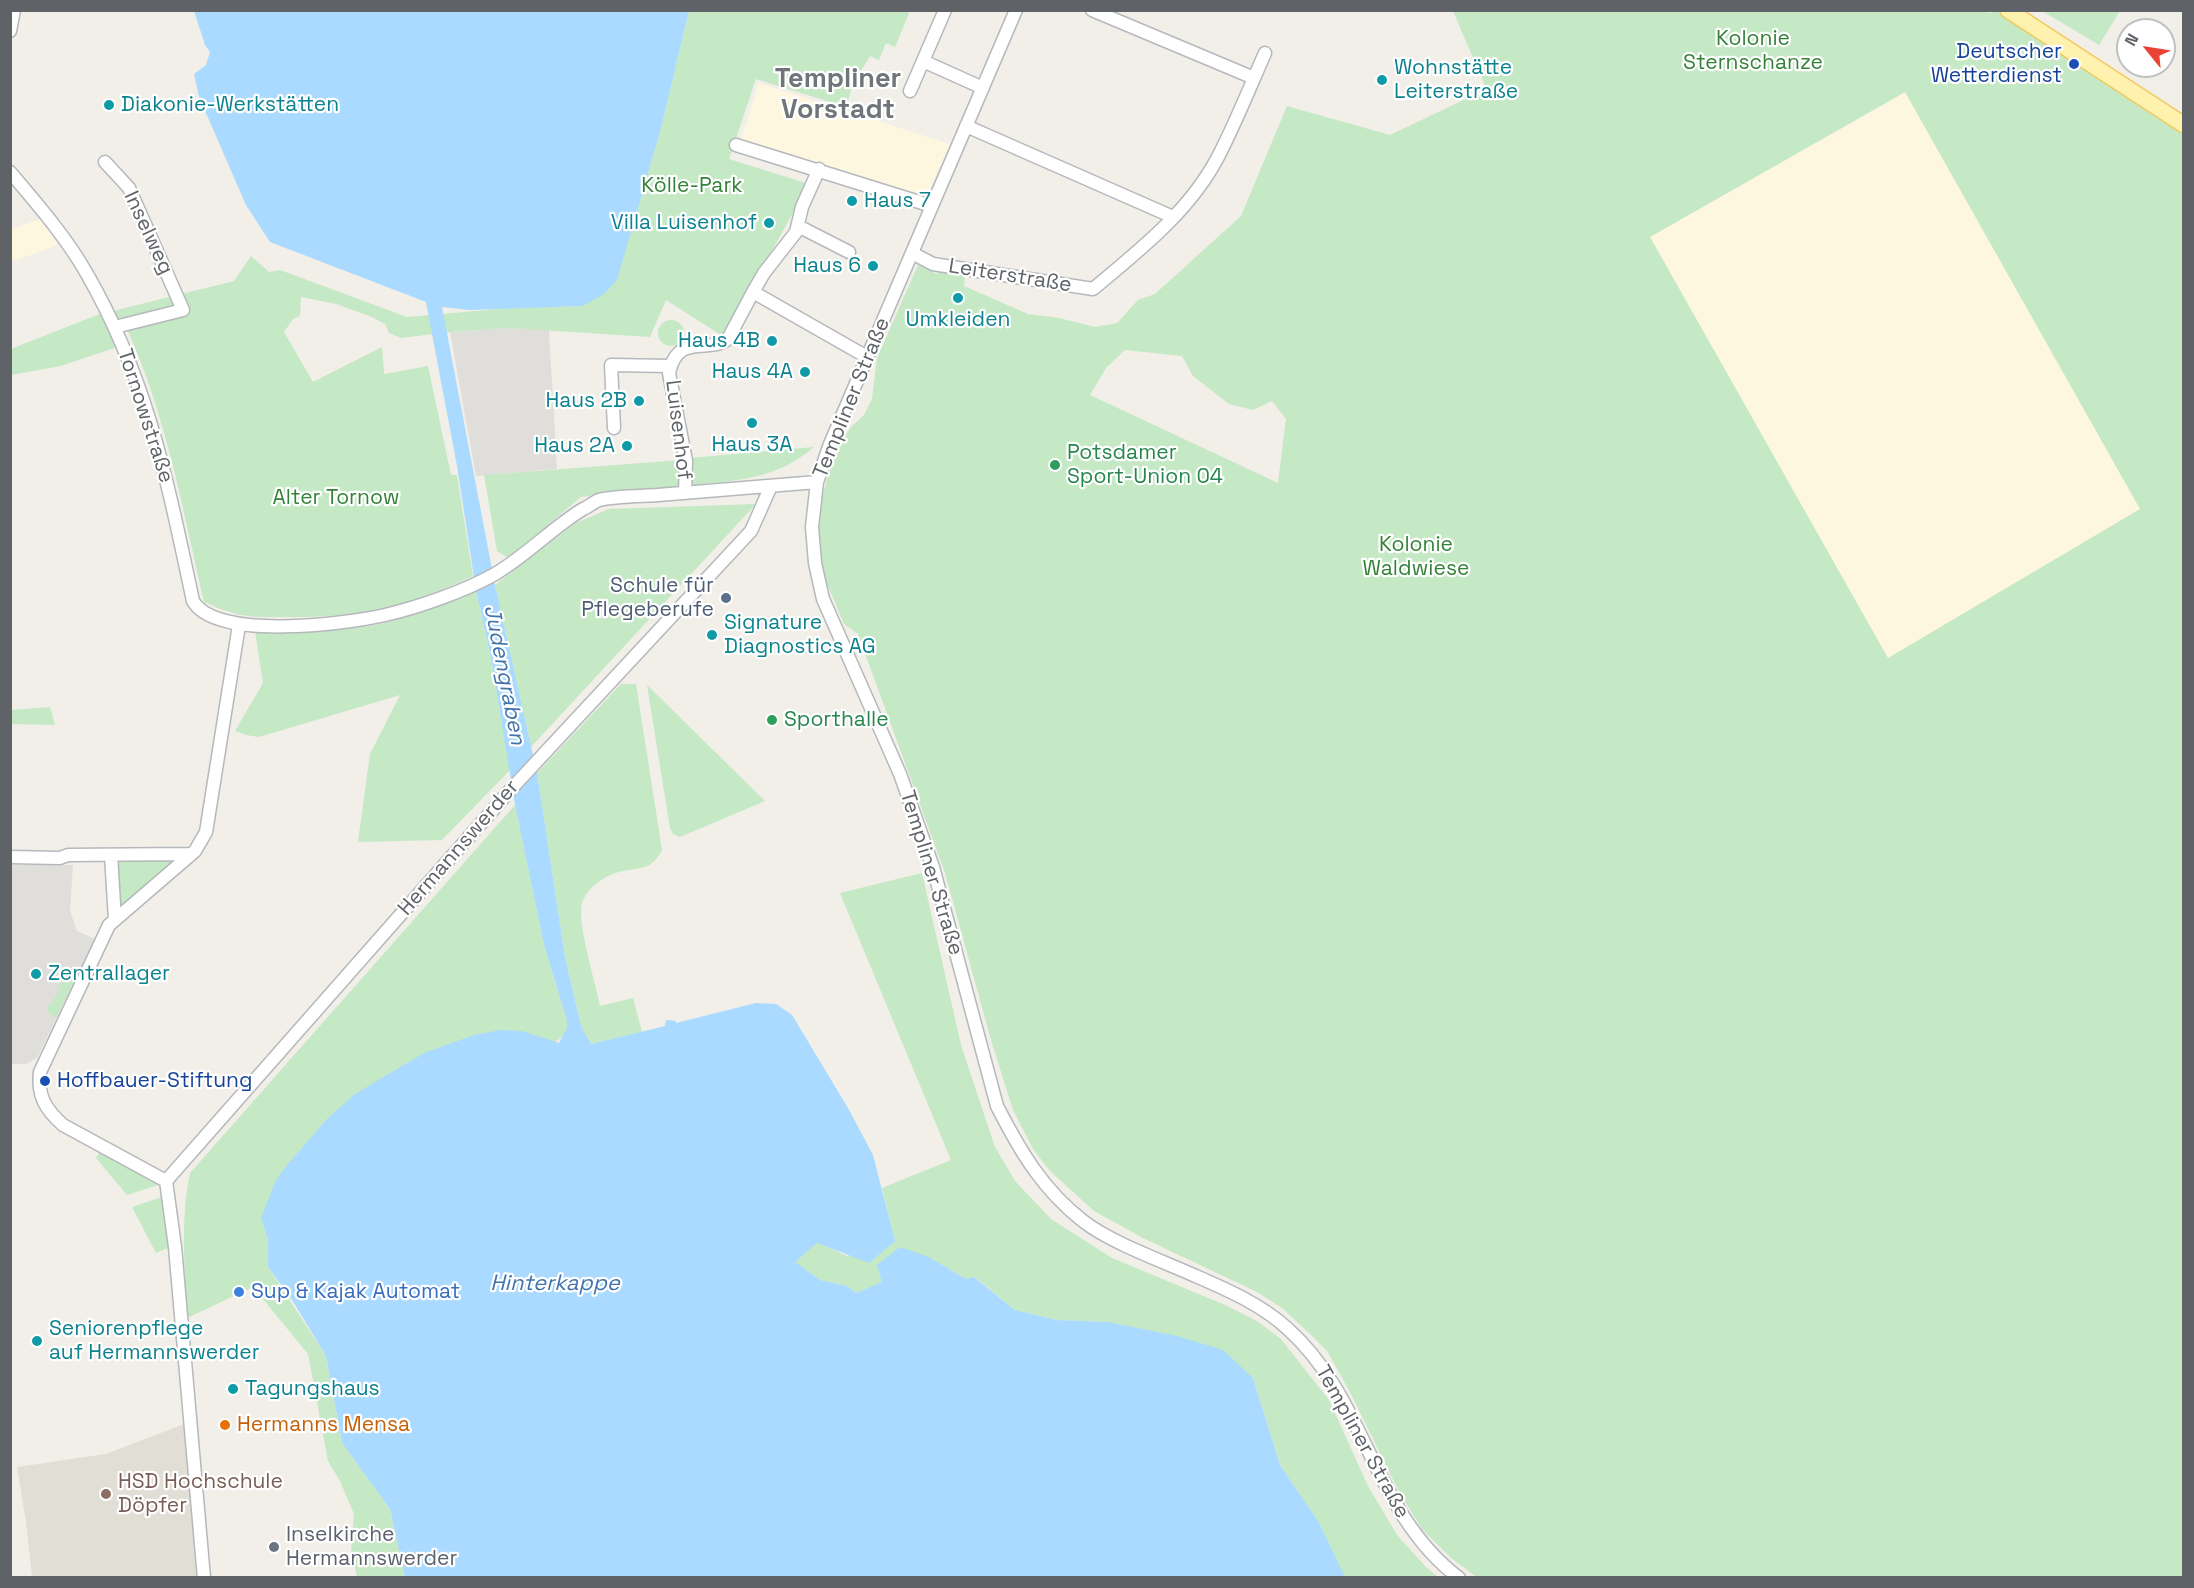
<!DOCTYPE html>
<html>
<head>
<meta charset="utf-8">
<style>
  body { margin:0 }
  #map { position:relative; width:2194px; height:1588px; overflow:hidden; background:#f1efe8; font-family:"Space Grotesk",sans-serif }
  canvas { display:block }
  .frame { position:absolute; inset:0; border:12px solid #5f6368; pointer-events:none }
  .north { position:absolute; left:2116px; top:18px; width:60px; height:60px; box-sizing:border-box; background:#fff; border:2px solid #bfc1c3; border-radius:50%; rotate:300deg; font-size:16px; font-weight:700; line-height:24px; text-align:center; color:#5f6368 }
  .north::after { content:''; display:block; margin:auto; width:21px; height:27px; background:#ea4335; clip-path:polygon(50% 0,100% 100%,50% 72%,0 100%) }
</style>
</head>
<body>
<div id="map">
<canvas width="2194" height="1588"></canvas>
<div class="frame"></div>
<div class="north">N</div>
</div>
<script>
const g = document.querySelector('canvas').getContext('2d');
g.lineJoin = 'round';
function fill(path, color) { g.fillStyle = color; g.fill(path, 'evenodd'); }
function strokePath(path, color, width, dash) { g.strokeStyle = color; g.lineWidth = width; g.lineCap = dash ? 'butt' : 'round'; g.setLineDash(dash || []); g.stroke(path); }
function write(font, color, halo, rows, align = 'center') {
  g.font = font + ' "Space Grotesk",sans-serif'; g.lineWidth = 4.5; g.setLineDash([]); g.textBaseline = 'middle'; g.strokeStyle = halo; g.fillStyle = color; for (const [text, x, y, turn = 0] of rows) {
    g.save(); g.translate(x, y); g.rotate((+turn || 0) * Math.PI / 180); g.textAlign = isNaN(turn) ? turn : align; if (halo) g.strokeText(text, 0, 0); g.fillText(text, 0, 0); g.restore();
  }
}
fill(new Path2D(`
  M759,83L950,144L925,199L740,143Z
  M1906,92L2140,509L1888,659L1650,237Z
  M41,219L58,245L11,262V229Z`), '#fef7e0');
fill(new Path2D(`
  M510,328L549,330L557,469L476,476L450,332Z
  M11,865H73L70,911L77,931L95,939L37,1058L26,1064H11Z`), '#e0deda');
fill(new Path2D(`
  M184,1424L197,1577H32L26,1522L17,1467L106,1454Z`), '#e1ded6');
fill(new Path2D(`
  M1984,10L1989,13L1998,11L2183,135V1577L1478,1578L1451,1558L1423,1530L1400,1494L1351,1394L1327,1351L1310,1334L1282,1308L1257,1292L1143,1238L1094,1211L1049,1170L1033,1149L1013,1110L991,1040L945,873L858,634L844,624L825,579L818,551L820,506L827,479L840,444L851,427L864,415L872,399L877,358L918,265L937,274L938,272L965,275L964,286L1028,314L1059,318L1095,327L1117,323L1138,300L1155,294L1241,216L1287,106L1390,135L1474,95L1488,93L1453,11ZM1905,92L2140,509L1888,658L1650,237ZM1125,350L1182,356L1193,376L1229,404L1253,410L1272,401L1286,419L1278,483L1090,395L1106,368Z
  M689,11H910L895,47L886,43L879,60L870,56L853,84L846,107L756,79L729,159L809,184L724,337L666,300L650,337L510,328L450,332L401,338L389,333L385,324L372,317L336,304L301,297L300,316L293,319L284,332L313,382L382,347L384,374L428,366L451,475H457L473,576C407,606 357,618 285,617C267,617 247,618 230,612C221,610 212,605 204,602C183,510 166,415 127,329L114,348L61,366L11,375V349L97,315L234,281L251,256L269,272L280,270L407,317L510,308L583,306L661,128Z
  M2042,11L2120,10V11L2099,45Z
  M658 333a13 13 0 1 1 26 0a13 13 0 1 1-26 0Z
  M814,447C777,479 739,480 693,485L690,458Z
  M681,460L683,486L581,497L508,558L497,551L484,475Z
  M756,504L730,532L531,747L495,585L576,523L609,509Z
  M476,590L492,663L510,770L442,840L358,842L370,754L400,695L259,737L246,735L235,731L263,683L255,631C295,631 335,632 375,625C410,618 443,603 476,590Z
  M621,684H636L662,850C651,870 643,867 623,871C606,874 582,890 581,909C580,933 595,981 600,1006L633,998L642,1032L591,1044L581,1026L565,957L537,773Z
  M647,685L765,801L680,837L673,834L670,828Z
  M50,707L55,725L11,724V710Z
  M515,805L544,945L567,1021V1026L563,1036L268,1267L326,1356L342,1443L390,1509L405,1577H357L351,1551L354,1514L340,1481L328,1461L308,1354L253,1287L187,1318C185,1270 180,1221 190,1173Z
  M115,860H172L174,863L122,906L118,903Z
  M922,873L961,1045L995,1147L1015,1181L1051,1219L1112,1258L1225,1305L1257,1321L1281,1339L1329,1400L1368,1486L1397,1535L1426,1567L1438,1577H1344L1318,1521L1280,1465L1253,1378L1108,1322L1056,1320L1015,1310L975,1277L966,1279L929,1257L883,1282L856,1293L847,1286L820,1280L794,1262L817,1242L847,1256L895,1241L882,1188L951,1160L840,893Z
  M70,979L75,980L56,1018L48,1012V1006L57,995L61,983Z
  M100,1151L158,1185L127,1195L96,1158Z
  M165,1196L170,1247L156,1253L132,1207Z`), '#c5e8c5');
fill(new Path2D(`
  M194,11H689L661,128L617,280L604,294L583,306L469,310L442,307L495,585L537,773L565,957L581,1026L591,1044L665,1026L666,1020L676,1021V1023L756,1003L776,1004L792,1015L848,1108L873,1155L895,1241L869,1263L817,1243L795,1262L820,1280L847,1286L856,1293L882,1282L877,1265L900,1247L929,1257L966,1279L974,1277L1015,1310L1056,1320L1108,1322L1177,1336L1223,1350L1253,1378L1280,1465L1318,1521L1345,1577H405L390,1509L342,1443L326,1356L292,1300L268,1267V1239L261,1218L276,1180L288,1164L327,1119L355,1094L424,1053L474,1035L501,1030L522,1031L559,1043L567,1027V1021L544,945L515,805L492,663L476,590L457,466L426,302L270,242L246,205L199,97L194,74L206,65L210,52L205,45Z`), '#aadaff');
const minor = new Path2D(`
  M1016,10L830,444L817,482L812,527L815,563L823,599L900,774L933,867L997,1106C1020,1151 1043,1190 1083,1221C1111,1243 1165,1262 1198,1277C1230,1291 1262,1305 1288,1329C1367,1400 1372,1512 1459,1578
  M1092,10L1254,78
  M10,31L14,10
  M923,61L983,88
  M910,91L945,10
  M966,126L1173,217
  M736,145L932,206
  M105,162L129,188L183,310L115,327
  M10,172C38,205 66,237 87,274C148,380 168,484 193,601C216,641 345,624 385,615C419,607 465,591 495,574C527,555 552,528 583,509C588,507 594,502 599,500C613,496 643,496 658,495C711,491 764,486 817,482
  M798,226L849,252
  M912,253L933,264L1093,289C1140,250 1191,210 1219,155C1236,122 1250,87 1265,53
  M753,292L764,273L796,232L802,207L819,169
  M614,428L611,365L670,366
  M685,493L686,461L669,373C678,332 708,354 728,339L753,292L867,357
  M111,855L115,920
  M10,857L60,858L68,855L190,854
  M166,1181L63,1125C46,1110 37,1096 40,1072L109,925L195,851L206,832L239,625
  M204,1578L175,1247L166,1181L513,787L751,531L771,486`);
const major = new Path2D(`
  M2008,10L2184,125`);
strokePath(minor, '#b5b8bc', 15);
strokePath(major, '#f2c960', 18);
strokePath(minor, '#fff', 12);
strokePath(major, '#fff2af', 15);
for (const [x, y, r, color] of [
  [2074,64,6,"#1a4fb4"],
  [1382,80,6,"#0f9aa8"],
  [109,105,6,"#0f9aa8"],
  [852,201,6,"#0f9aa8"],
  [769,223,6,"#0f9aa8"],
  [873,266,6,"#0f9aa8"],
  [958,298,6,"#0f9aa8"],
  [772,341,6,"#0f9aa8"],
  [805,372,6,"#0f9aa8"],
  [639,401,6,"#0f9aa8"],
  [752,423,6,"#0f9aa8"],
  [627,446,6,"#0f9aa8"],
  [1055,465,6,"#2e9e5b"],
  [726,598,6,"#5c6f8a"],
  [712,635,6,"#0f9aa8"],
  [772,720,6,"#2e9e5b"],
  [36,974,6,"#0f9aa8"],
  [45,1081,6,"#1a4fb4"],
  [239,1292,6,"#3f7fe0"],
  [37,1341,6,"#0f9aa8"],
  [233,1389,6,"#0f9aa8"],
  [225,1425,6,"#e8710a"],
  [106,1494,6,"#8d6e63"],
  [274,1547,6,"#6b7280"]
]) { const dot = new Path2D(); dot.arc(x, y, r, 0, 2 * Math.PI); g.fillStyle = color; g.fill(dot); strokePath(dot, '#fff', 2); }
write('21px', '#348238', '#fff', [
  ["Kolonie",1753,39],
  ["Sternschanze",1753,63],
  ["Kölle-Park",692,186],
  ["Alter Tornow",336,498],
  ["Kolonie",1416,545],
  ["Waldwiese",1416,569]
]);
write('21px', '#164399', '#fff', [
  ["Deutscher",2062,52],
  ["Wetterdienst",2062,76],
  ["Hoffbauer-Stiftung",57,1081,"left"]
], 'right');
write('21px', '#0d838f', '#fff', [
  ["Wohnstätte",1394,68],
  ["Leiterstraße",1394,92],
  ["Diakonie-Werkstätten",121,105],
  ["Haus 7",864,201],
  ["Villa Luisenhof",757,223,"right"],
  ["Haus 6",861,266,"right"],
  ["Umkleiden",958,320,"center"],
  ["Haus 4B",760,341,"right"],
  ["Haus 4A",793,372,"right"],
  ["Haus 2B",627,401,"right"],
  ["Haus 3A",752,445,"center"],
  ["Haus 2A",615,446,"right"],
  ["Signature",724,623],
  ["Diagnostics AG",724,647],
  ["Zentrallager",48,974],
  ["Seniorenpflege",49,1329],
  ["auf Hermannswerder",49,1353],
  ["Tagungshaus",245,1389]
], 'left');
write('21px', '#5f6368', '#fff', [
  ["Inselweg",148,233,65],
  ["Leiterstraße",1010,276,9],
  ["Templiner Straße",852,398,-68],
  ["Tornowstraße",145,416,72],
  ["Luisenhof",678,430,83],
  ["Hermannswerder",459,848,-49],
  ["Templiner Straße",931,873,73],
  ["Templiner Straße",1362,1442,61]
]);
write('21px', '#27864d', '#fff', [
  ["Potsdamer",1067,453],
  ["Sport-Union 04",1067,477],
  ["Sporthalle",784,720]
], 'left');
write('21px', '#4e5e75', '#fff', [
  ["Schule für",714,586],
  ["Pflegeberufe",714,610]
], 'right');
write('21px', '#366cbe', '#fff', [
  ["Sup & Kajak Automat",251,1292]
], 'left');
write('21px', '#c56008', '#fff', [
  ["Hermanns Mensa",237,1425]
], 'left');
write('21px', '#785e54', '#fff', [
  ["HSD Hochschule",118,1482],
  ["Döpfer",118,1506]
], 'left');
write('21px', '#5b616d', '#fff', [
  ["Inselkirche",286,1535],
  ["Hermannswerder",286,1559]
], 'left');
write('italic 22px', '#4174aa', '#fff', [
  ["Judengraben",504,675,79],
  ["Hinterkappe",555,1284]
]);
write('bold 27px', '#70757a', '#fff', [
  ["Templiner",838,80],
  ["Vorstadt",838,111]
]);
</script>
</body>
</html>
